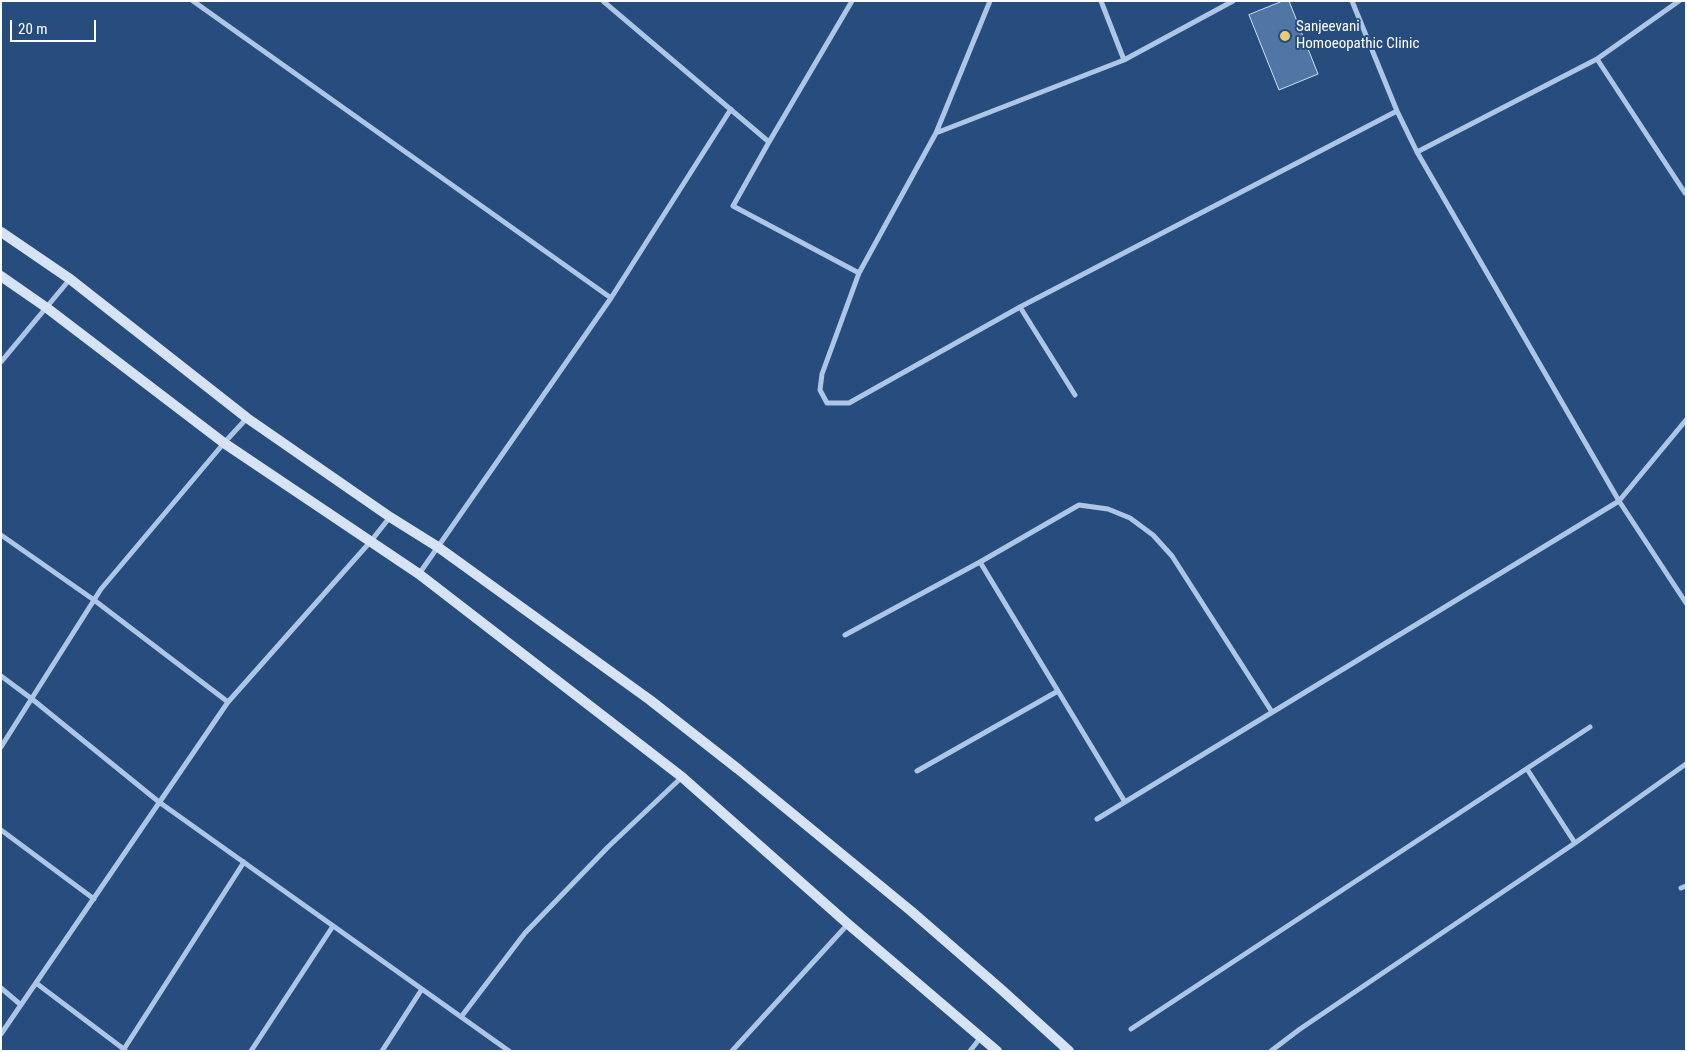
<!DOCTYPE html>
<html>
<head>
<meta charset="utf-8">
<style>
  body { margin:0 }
  #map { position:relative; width:1687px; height:1052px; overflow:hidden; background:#274c7e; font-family:"Roboto Condensed",sans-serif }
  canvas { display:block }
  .frame { position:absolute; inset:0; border:2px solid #fff; pointer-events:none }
  .scale { position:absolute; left:10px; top:20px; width:86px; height:22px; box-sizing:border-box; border:2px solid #fff; border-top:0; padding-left:6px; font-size:15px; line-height:18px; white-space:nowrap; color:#fff; -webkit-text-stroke:4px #274c7e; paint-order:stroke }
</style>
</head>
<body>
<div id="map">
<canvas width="1687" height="1052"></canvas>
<div class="frame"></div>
<div class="scale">20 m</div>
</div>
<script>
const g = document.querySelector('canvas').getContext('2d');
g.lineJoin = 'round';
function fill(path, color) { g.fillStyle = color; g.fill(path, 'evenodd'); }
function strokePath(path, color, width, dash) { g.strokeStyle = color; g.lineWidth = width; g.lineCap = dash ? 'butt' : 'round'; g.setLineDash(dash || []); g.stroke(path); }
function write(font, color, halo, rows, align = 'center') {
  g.font = font + ' "Roboto Condensed",sans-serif'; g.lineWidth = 4; g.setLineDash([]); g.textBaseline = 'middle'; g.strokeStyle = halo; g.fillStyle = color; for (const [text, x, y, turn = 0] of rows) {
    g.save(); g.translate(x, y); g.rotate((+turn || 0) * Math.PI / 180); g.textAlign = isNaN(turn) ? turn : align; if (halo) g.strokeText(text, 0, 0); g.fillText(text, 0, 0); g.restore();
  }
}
const building = new Path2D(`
  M1283,1H1289L1318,74L1279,90L1249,15Z`);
fill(building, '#5076a6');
strokePath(building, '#d0e0f4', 1);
strokePath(new Path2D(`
  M193,1L611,298L419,574
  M603,1L769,142
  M852,1L769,142L733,206L859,273
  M990,1L936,133L859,273L822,374L820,390L827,403H849L1020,307L1397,111
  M1101,1L1124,60
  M1352,1L1397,111L1417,152L1619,501L1686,603
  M1597,59L1685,193
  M936,133L1124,60L1233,1
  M1417,152L1597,59L1679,1
  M611,298L731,109
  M1020,307L1075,395
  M1,362L70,279
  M1,535L94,600L228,702
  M980,562L1125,802
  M845,635L980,562L1079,505L1108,509L1130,518L1153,535L1172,556L1272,712
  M1,676L32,699L159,802L509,1051
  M1,747L101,589L224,443L247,418
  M1527,769L1575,843
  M917,771L1058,691
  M1097,819L1619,501L1686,420
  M1,830L94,899
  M1681,888L1686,886
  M36,983L125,1050
  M1,988L21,1005
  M461,1017L525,933L608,847L682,777
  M1131,1029L1590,727
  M1,1034L228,702L371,541L390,517
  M124,1049L244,862
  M251,1051L333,926
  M382,1051L422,989
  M732,1051L848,924
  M970,1051L981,1037
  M1271,1051L1300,1029L1575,843L1686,764`), '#adc6e5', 5);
strokePath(new Path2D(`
  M1,232L70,279L247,418L390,517L438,547L650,700L738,769L911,911L1003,991L1069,1051
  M1,276L47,308L224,443L419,574L682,777L848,924L997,1051`), '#d6e3f5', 10);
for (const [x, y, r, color] of [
  [1285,36,6,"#edcb73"]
]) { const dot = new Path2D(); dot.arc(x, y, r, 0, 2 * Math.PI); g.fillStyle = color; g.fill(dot); strokePath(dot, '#274c7e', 2); }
write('15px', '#fff', '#274c7e', [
  ["Sanjeevani",1296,27],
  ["Homoeopathic Clinic",1296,44]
], 'left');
</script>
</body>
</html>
